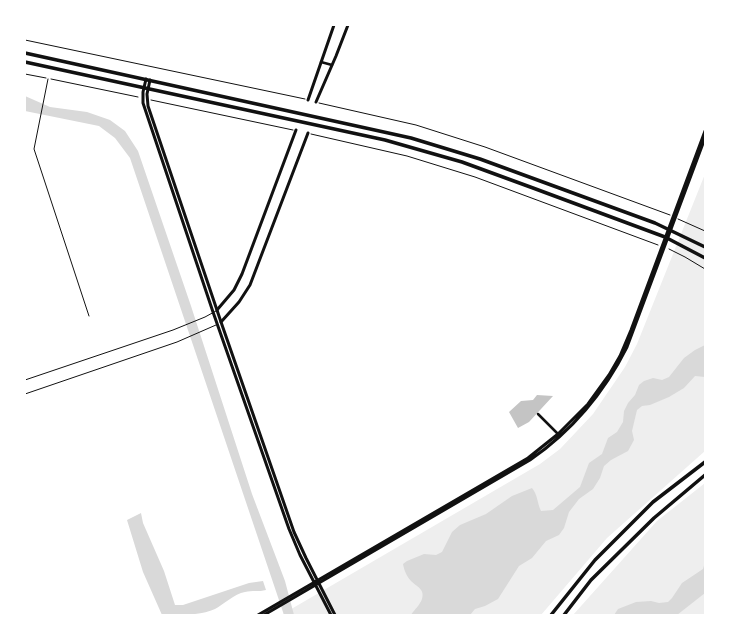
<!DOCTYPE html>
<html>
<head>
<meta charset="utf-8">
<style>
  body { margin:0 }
  #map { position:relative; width:730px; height:640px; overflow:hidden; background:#fff; font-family:"Noto Sans",sans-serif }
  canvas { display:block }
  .frame { position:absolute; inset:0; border:26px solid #fff; pointer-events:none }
</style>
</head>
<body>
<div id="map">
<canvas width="730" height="640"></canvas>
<div class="frame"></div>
</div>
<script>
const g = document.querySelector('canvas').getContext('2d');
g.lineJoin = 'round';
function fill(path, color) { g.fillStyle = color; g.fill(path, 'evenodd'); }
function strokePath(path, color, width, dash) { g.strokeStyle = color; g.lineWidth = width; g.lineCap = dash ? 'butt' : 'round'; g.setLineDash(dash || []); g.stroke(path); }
fill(new Path2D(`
  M705,174V451L607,538L541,615H281L540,464L560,449L593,414L625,367L637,344Z
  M705,483V615H573L657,521Z`), '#eee');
fill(new Path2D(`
  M25,96L50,107L87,112L110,120L125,131L138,151L191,306L252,494L285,581L294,615H284L130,158L115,138L99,126L25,111Z
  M705,345V377L695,376L684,388L669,397L650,405L642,406L637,410L632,431L634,440L628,451L611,460L604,466L600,478L593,489L579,499L569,512L564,528L559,535L546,541L532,558L519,566L498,599L485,606L475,609L470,615H411C414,610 420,605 422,599C425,589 417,587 411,581C407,577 404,570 403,564L407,561L424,554L436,555L442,552L452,532L460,525L486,514L512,496L532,488C538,495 537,503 541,511L553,510L580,487L589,463L602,454L608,438L617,432L623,422L624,411L628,403L635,395L639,385L644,381L653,378L662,380L669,377L684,358L695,350Z
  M141,513L143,523L164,571L175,605H183L249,583L263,581L266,590C259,592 252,590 245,592C234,594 224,604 215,609C200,616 178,615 162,615L143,572L127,520Z
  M705,562V593L677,615H614L618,609L636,602L651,601L659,603L668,602L672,598L682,583L703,569Z`), '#d9d9d9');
fill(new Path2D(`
  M537,395L553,396L529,422L518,428L509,412L521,401L533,400Z`), '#c4c4c4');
strokePath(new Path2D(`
  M25,40L305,99
  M25,74L46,78
  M51,79L138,97
  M151,100L293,130
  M319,103L416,125L485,147L670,215
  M311,134L407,156L475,177L658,245
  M678,219L705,231
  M669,249L685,257L705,269`), '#111', 1);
strokePath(new Path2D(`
  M48,79L34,149L89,316
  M25,380L173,330L205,317L216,311
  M25,394L177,342L216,325`), '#111', 1);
strokePath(new Path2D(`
  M321,62L332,65
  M538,414L559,435`), '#111', 2.5);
strokePath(new Path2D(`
  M308,100L334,25
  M316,102L336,56L348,25
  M217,310L234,290L242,274L296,130
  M221,322L239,302L250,285L308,133`), '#111', 3);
strokePath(new Path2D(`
  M146,79L143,92V103L213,312L289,529L300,555L331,615
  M150,80L147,94L148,106L221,322L294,532L306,558L335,615
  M258,615L528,458L558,434L588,404L609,375L620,356L631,330L705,131
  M264,615L530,460C572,431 604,393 627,347L705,138`), '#111', 3);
strokePath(new Path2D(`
  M25,53L411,138L480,159L655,223L705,247
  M25,62L385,140L462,162L533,188L665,237L705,258
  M551,615L595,560L653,502L705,462
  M564,615L591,580L654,518L705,475`), '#111', 3.5);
</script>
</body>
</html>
